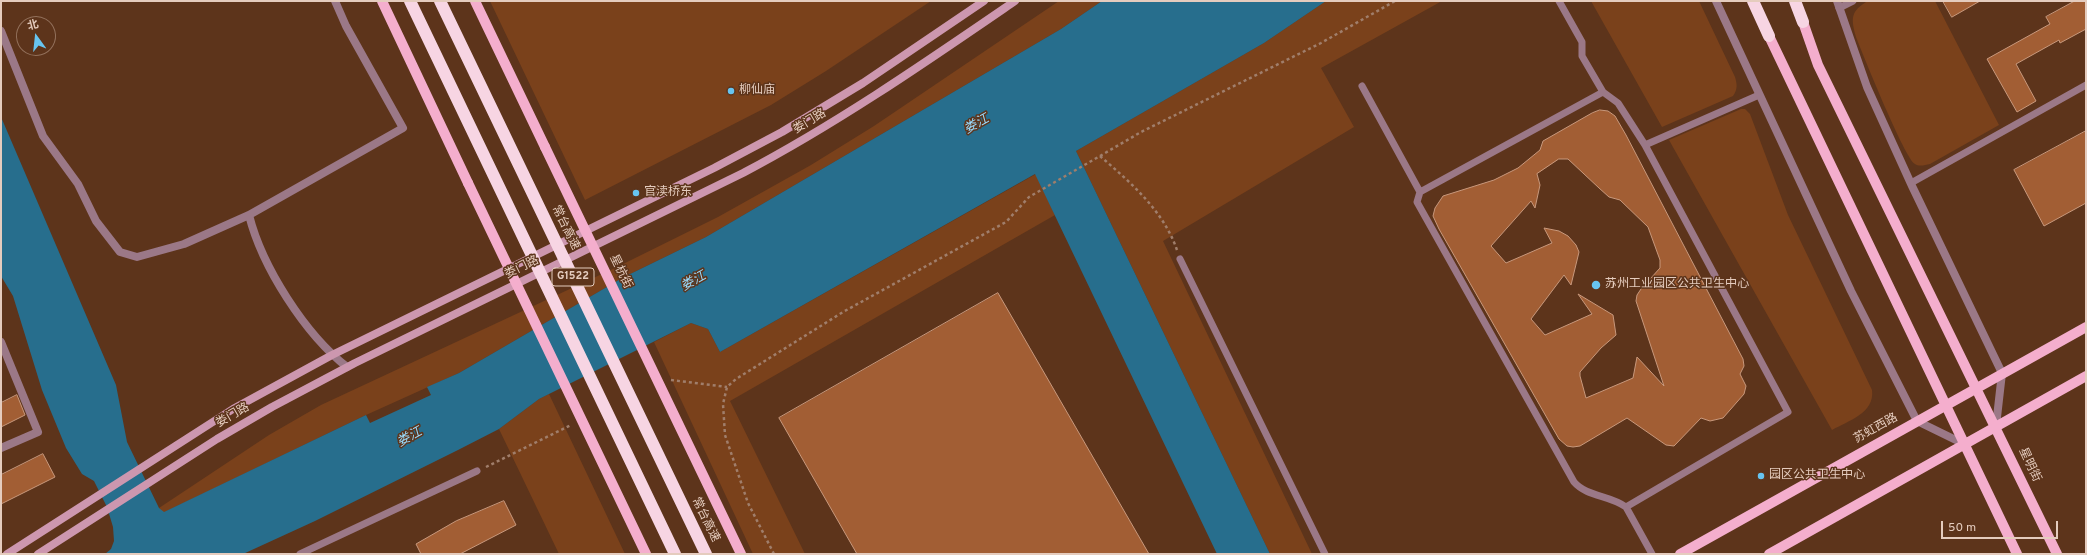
<!DOCTYPE html>
<html>
<head>
<meta charset="utf-8">
<style>
  body { margin:0 }
  #map { position:relative; width:2087px; height:555px; overflow:hidden; background:#5d341b; font-family:Overpass,"Noto Sans SC",sans-serif }
  canvas { display:block }
  .frame { position:absolute; inset:0; border:2px solid #e5ccbe; pointer-events:none }
  .north { position:absolute; left:16px; top:16px; width:40px; height:40px; box-sizing:border-box; background:#5d341b; border:1px solid #93715c; border-radius:50%; rotate:345deg; font-size:11px; font-weight:700; line-height:16px; text-align:center; color:#e5ccbe }
  .north::after { content:''; display:block; margin:auto; width:14px; height:18px; background:#67c4f0; clip-path:polygon(50% 0,100% 100%,50% 72%,0 100%) }
  .scale { position:absolute; left:1941px; top:521px; width:117px; height:18px; box-sizing:border-box; border:2px solid #e5ccbe; border-top:0; padding-left:5px; font-size:12px; line-height:14px; white-space:nowrap; color:#e5ccbe; -webkit-text-stroke:3px #5d341b; paint-order:stroke }
</style>
</head>
<body>
<div id="map">
<canvas width="2087" height="555"></canvas>
<div class="frame"></div>
<div class="north">北</div>
<div class="scale">50 m</div>
</div>
<script>
const g = document.querySelector('canvas').getContext('2d');
g.lineJoin = 'round';
function fill(path, color) { g.fillStyle = color; g.fill(path, 'evenodd'); }
function strokePath(path, color, width, dash) { g.strokeStyle = color; g.lineWidth = width; g.lineCap = dash ? 'butt' : 'round'; g.setLineDash(dash || []); g.stroke(path); }
function write(font, color, halo, rows, align = 'center') {
  g.font = font + ' Overpass,"Noto Sans SC",sans-serif'; g.lineWidth = 3; g.setLineDash([]); g.textBaseline = 'middle'; g.strokeStyle = halo; g.fillStyle = color; for (const [text, x, y, turn = 0] of rows) {
    g.save(); g.translate(x, y); g.rotate((+turn || 0) * Math.PI / 180); g.textAlign = isNaN(turn) ? turn : align; if (halo) g.strokeText(text, 0, 0); g.fillText(text, 0, 0); g.restore();
  }
}
fill(new Path2D(`
  M490,1H931L826,71L771,105L585,200Z
  M1059,1H1102L1061,29L706,237L624,277L459,373L366,415L163,513L159,508L269,435L321,405L617,267L718,217L811,165L874,126Z
  M1326,1H1442L1321,68L1354,127L1163,241L1312,554H1270L1076,151L1264,43Z
  M1591,1H1699L1735,77C1737,84 1738,89 1733,96L1662,127Z
  M1868,1H1935L1999,125L1930,164C1925,165 1919,167 1915,164C1905,159 1863,55 1856,37C1851,19 1850,11 1868,1Z
  M1741,109H1745L1750,114L1788,215L1872,390C1875,413 1848,421 1832,430L1669,140Z
  M1036,174L1055,215L730,401L805,554H753L654,342L691,323L708,329L720,352Z
  M549,394L625,554H559L499,429L539,399Z`), '#7a411b');
fill(new Path2D(`
  M1102,1H1326L1264,43L1076,151L1270,554H1217L1035,174L720,352L708,329L691,323L539,399L499,429L458,450L315,521L243,554H105L111,549L114,541L113,527L107,507L94,481L82,474L66,448L42,390L13,296L1,276V117L116,385L127,442L159,508L164,512L366,415L370,423L431,395L427,387L459,373L624,277L706,237L1061,29Z`), '#276e8d');
const building = new Path2D(`
  M1943,1H1980L1952,17Z
  M2075,1H2086V29L2060,43L2059,40L2016,64L2036,101L2017,112L1987,59L2050,24L2046,17Z
  M1600,110L1608,111L1615,116L1626,135L1743,359L1744,366L1740,374L1746,386L1744,394L1723,418L1710,421L1701,418L1674,446L1666,445L1627,418L1580,446L1573,447L1567,446L1559,439L1439,229L1433,216L1435,208L1443,196L1494,180L1518,168L1540,150L1543,141L1592,113ZM1559,159H1568L1599,188L1609,197L1620,200L1648,227L1660,260V268L1641,289L1637,295L1636,301L1664,386L1637,357L1633,378L1586,398L1580,376V372L1601,348L1616,335L1613,315L1578,294L1592,314L1545,335L1531,319L1564,275L1571,285L1579,252L1576,245L1568,236L1559,231L1544,228L1552,243L1506,263L1491,246L1531,201L1535,208L1540,185L1537,174Z
  M2086,131V203L2044,226L2014,170Z
  M998,293L1149,554H857L779,418Z
  M17,395L25,415L1,427V403Z
  M43,454L55,477L1,504V475Z
  M504,501L516,525L460,554H421L416,544L456,521Z`);
fill(building, '#a25e34');
strokePath(building, '#c8987c', 1);
strokePath(new Path2D(`
  M1100,156C1131,183 1163,210 1177,250
  M671,380L727,387
  M486,467L571,425
  M774,554L748,503L725,435L723,404L727,387L736,379L843,312L1006,222L1029,197L1100,156L1141,132L1321,43L1395,1`), '#a07e6b', 2.5, [3, 3]);
strokePath(new Path2D(`
  M1559,1L1582,42V56L1603,92L1618,103L1645,145L1788,412L1626,507
  M1839,8L1853,1
  M1362,86L1420,192
  M1603,92L1420,192L1417,202L1574,482C1587,497 1610,495 1626,507L1652,554
  M1645,145L1759,95
  M1911,183L2086,85
  M1180,259L1325,554
  M300,554L477,471`), '#9b7887', 7);
strokePath(new Path2D(`
  M1716,1L1851,291L1917,421L1964,444
  M1837,1L1867,87L1912,186L2002,373L1996,426
  M1,31L43,136L78,184L96,221L120,252L137,257L184,244L249,215L403,128L346,26L335,1
  M249,215C262,267 305,334 347,367
  M1,342L38,432L1,448`), '#9b7887', 8);
strokePath(new Path2D(`
  M7,554L233,409L332,355L714,168L782,132L863,83L984,1
  M38,554L217,439L272,407L355,363L743,173C838,123 926,62 1015,1`), '#cd97af', 8);
strokePath(new Path2D(`
  M382,1L468,183
  M475,1L545,147
  M1803,22L1818,65L2057,554
  M1769,36L2017,554
  M1680,554L2086,327
  M1769,554L2086,376`), '#f4aecd', 10);
strokePath(new Path2D(`
  M1753,1L1769,36
  M1795,1L1803,22`), '#f7d5e3', 12);
strokePath(new Path2D(`
  M545,147L741,554
  M468,183L646,554`), '#f4aecd', 10);
strokePath(new Path2D(`
  M410,1L675,554
  M440,1L706,554`), '#f7d5e3', 12);
for (const [x, y, r, color] of [
  [731,91,4,"#67c4f0"],
  [636,193,4,"#67c4f0"],
  [1596,285,5,"#67c4f0"],
  [1761,476,4,"#67c4f0"]
]) { const dot = new Path2D(); dot.arc(x, y, r, 0, 2 * Math.PI); g.fillStyle = color; g.fill(dot); strokePath(dot, '#5d341b', 1.5); }
for (const [x, y, w] of [
  [573,277,42]
]) { const box = new Path2D(); box.roundRect(x - w / 2, y - 9, w, 18, 3); g.fillStyle = '#5d341b'; g.fill(box); strokePath(box, '#e5ccbe', 1); }
write('bold 11px', '#e5ccbe', null, [
  ["G1522",573,277]
]);
write('12px', '#e5ccbe', '#5d341b', [
  ["柳仙庙",739,91],
  ["官渎桥东",644,193],
  ["苏州工业园区公共卫生中心",1605,285],
  ["园区公共卫生中心",1769,476]
], 'left');
write('12px', '#e5ccbe', '#5d341b', [
  ["娄门路",810,122,-31],
  ["常台高速",565,228,64],
  ["娄门路",522,268,-26],
  ["星杭街",620,272,64],
  ["娄门路",233,416,-30],
  ["苏虹西路",1876,429,-29],
  ["星明街",2029,465,65],
  ["常台高速",705,520,64]
]);
write('italic 13px', '#99dbfd', '#5d341b', [
  ["娄江",977,125,-29],
  ["娄江",694,282,-29],
  ["娄江",410,438,-29]
]);
</script>
</body>
</html>
